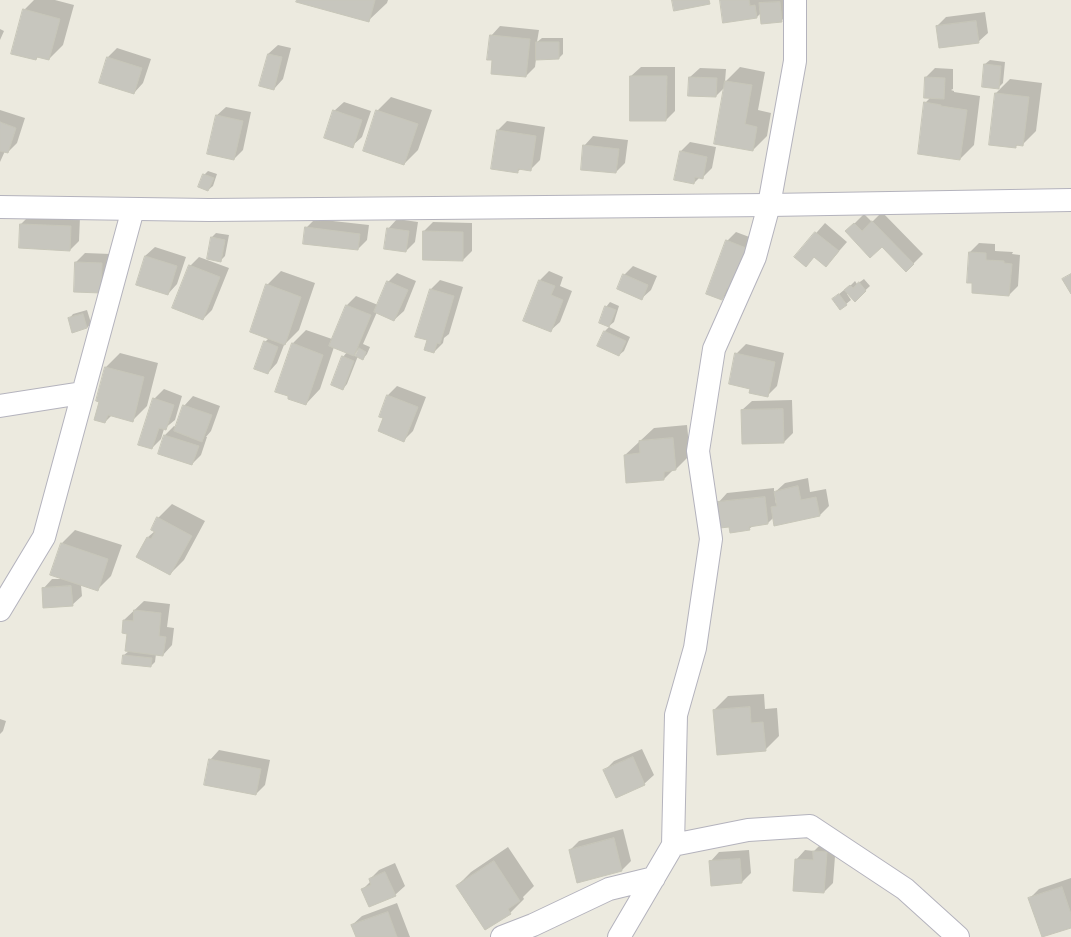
<!DOCTYPE html>
<html>
<head>
<meta charset="utf-8">
<style>
  body { margin:0 }
  canvas { display:block; background:#eceadf }
</style>
</head>
<body>
<canvas width="1071" height="937"></canvas>
<script>
const g = document.querySelector('canvas').getContext('2d');
g.lineJoin = 'round';
function fill(path, color) { g.fillStyle = color; g.fill(path, 'evenodd'); }
function strokePath(path, color, width, dash) { g.strokeStyle = color; g.lineWidth = width; g.lineCap = dash ? 'butt' : 'round'; g.setLineDash(dash || []); g.stroke(path); }
fill(new Path2D(`
  M34,0H55L74,5L63,45L49,59L39,56L35,59L24,10Z
  M298,0H388L387,3L368,21Z
  M721,0H790V12L781,21L761,13L757,17Z
  M985,12L988,33L978,42L937,26L946,17Z
  M500,26L539,30L537,42L542,38H563V54L559,58L536,59L535,67L526,76L493,59L491,36Z
  M0,29L4,31L0,40Z
  M278,45L291,48L283,79L274,89L261,86L268,54Z
  M117,48L151,59L143,83L134,93L108,57Z
  M990,60L1005,62L1003,83L998,88L985,64Z
  M641,67H675V111L666,120L631,76Z
  M740,67L765,72L758,110L771,113L767,136L753,150L725,87L716,96L689,95L690,77L700,68L726,69L725,82Z
  M935,68L953,69V89L951,90L954,91V92L980,96L974,145L960,159L925,103L931,97L926,77Z
  M1010,79L1042,83L1036,131L1022,145L1019,144L1015,147L996,93Z
  M391,97L432,110L418,150L404,164L377,111Z
  M344,102L371,111L362,137L352,146L334,111Z
  M226,107L251,112L243,150L234,159L216,116Z
  M0,110L25,118L17,143L8,152L5,151L0,162Z
  M507,121L545,127L540,160L530,170L522,168L517,172L498,130Z
  M593,136L628,140L625,163L616,172L584,146Z
  M690,142L716,147L712,168L702,178L700,177L694,183L681,151Z
  M208,171L217,174L213,186L208,190L204,175Z
  M882,212L923,254L906,271L882,245L847,231L864,214L872,222Z
  M30,215L80,217L79,241L70,250L21,224Z
  M315,219L369,225L367,240L358,249L306,228Z
  M397,219L418,222L415,242L406,251L388,229Z
  M433,222L472,223V251L463,260L424,231Z
  M825,223L847,242L826,266L814,257L805,266L795,257Z
  M736,232L760,241L731,290L722,299L727,241Z
  M216,233L229,235L225,256L220,261L212,237Z
  M979,243L995,244V251L1013,252L1012,254L1020,255L1018,286L1009,295L970,252Z
  M155,247L186,257L177,284L168,294L145,256Z
  M85,253L111,254L101,292L76,262Z
  M199,257L229,268L212,310L203,319L190,266Z
  M633,266L657,276L651,290L641,299L624,275Z
  M281,271L315,283L299,330L284,345L277,363L268,373L265,342L269,338L267,285Z
  M549,271L563,277L560,286L572,291L560,322L550,331L540,280Z
  M397,273L416,281L404,311L394,320L377,312L363,344L370,347L367,354L363,359L358,356L347,384L343,389V357L347,352L334,347L320,389L306,404L292,344L306,330L332,339L347,305L356,296L378,305L388,282ZM359,349L356,356L353,355Z
  M864,279L870,286L855,300L848,293L847,294L851,300L840,309L833,299L844,290L845,291L855,281L857,284Z
  M440,280L463,287L449,334L444,338L443,343L434,352L428,340L416,336L431,289Z
  M610,302L619,306L614,322L609,326L606,307Z
  M87,310L91,323L87,328L69,319L73,314Z
  M609,327L630,337L624,351L619,355L598,345L605,331Z
  M746,344L784,353L777,386L767,396L751,388L736,354Z
  M120,353L158,363L147,406L133,420L112,415L105,422L100,401L106,367Z
  M397,386L426,397L413,431L404,440L384,418L388,395Z
  M164,389L182,396L175,420L164,429L161,439L152,448L154,399Z
  M193,396L220,406L211,431L206,437H207L201,455L192,464L159,453L165,435L174,426L176,427L184,406Z
  M792,400L793,433L784,442L742,410L752,401Z
  M687,425L690,455L676,469L673,470L664,479L625,455L654,428Z
  M808,478L810,492L826,489L829,506L820,515L774,517L768,523L754,525L749,529L730,526L718,503L727,493L774,488V493L785,483ZM776,495L778,502L776,504L775,496Z
  M172,504L205,521L184,560L170,574L148,537L155,531L158,518Z
  M75,530L122,545L111,576L97,590L81,585L82,596L72,605L43,589L52,579H62L61,544Z
  M144,601L170,604L167,627L174,628L172,645L163,655L156,654L155,662L151,666L124,655L129,651L128,633L124,620Z
  M764,694L765,709L777,708L779,736L765,750L714,710L728,696Z
  M0,719L6,721L3,731L0,734Z
  M642,749L654,775L644,784L605,770L614,761Z
  M219,750L270,760L265,785L256,794L210,760Z
  M623,829L631,861L622,870L578,882L570,850L579,841Z
  M823,842L836,843L833,883L824,892L796,860L805,850L814,851Z
  M508,847L534,886L523,897L524,899L510,913L457,886L471,872Z
  M749,850L751,873L742,882L710,862L719,852Z
  M395,863L405,886L395,895L363,889L371,881L370,879L379,870Z
  M1071,878V927L1030,898L1039,889Z
  M397,903L410,937H357L352,925L362,916Z`), '#0003');
const building = new Path2D(`
  M297,0H375L369,22L296,2Z
  M672,0H709L710,4L674,11Z
  M720,0H749L750,6L755,5L757,18L723,23Z
  M780,2L782,22L761,24L759,3Z
  M23,9L60,19L49,60L37,57L36,60L11,54Z
  M976,21L979,43L939,48L936,26Z
  M490,35L530,39L526,77L491,74L492,60H487Z
  M536,42H559V59L536,60Z
  M268,54L282,57L274,90L259,86Z
  M107,57L142,68L134,94L99,83Z
  M984,64L1001,66L999,89L982,87Z
  M630,76H667L666,121H630Z
  M689,77L717,78L716,97L688,96Z
  M925,77L945,78L944,99L924,98Z
  M725,81L752,85L745,124L757,127L753,151L714,144Z
  M995,93L1029,97L1023,146L1016,145V148L989,145Z
  M924,102L941,105V106L967,110L960,160L918,154Z
  M333,110L362,120L353,148L324,138Z
  M376,110L418,124L404,165L363,151Z
  M216,115L243,121L234,160L207,154Z
  M0,122L16,128L8,153L0,151Z
  M497,130L536,136L531,171L518,169V173L491,169Z
  M583,145L619,149L616,173L581,170Z
  M680,151L707,157L703,179L695,177L694,184L674,180Z
  M203,174L214,178L208,191L198,187Z
  M872,221L914,264L906,272L882,247L870,258L845,231L854,223L862,231Z
  M20,224L71,226L70,251L19,248Z
  M305,227L360,234L358,250L303,244Z
  M387,228L409,231L406,252L384,249Z
  M423,231L463,232V261L423,260Z
  M815,232L839,251L826,267L814,257L806,267L794,257Z
  M211,237L225,240L221,262L207,259Z
  M726,240L751,250L736,291L727,288L722,300L706,294Z
  M969,252L986,253V260L1004,261V263L1012,264L1009,296L972,293V283H967Z
  M145,256L177,266L168,295L136,285Z
  M75,262L102,263L101,293L74,292Z
  M189,265L220,277L203,320L172,308Z
  M623,274L648,285L642,300L617,289Z
  M1071,274V294L1062,279Z
  M539,280L555,286L551,295L563,300L551,332L523,321Z
  M387,281L408,290L394,321L374,312Z
  M859,282L866,291L855,302L844,290L850,285L853,288Z
  M266,284L301,297L285,345L250,332Z
  M430,289L454,296L440,344L437,343L434,353L424,350L427,340L415,337Z
  M839,294L847,305L840,310L832,299Z
  M346,305L371,315L354,356L329,346Z
  M605,306L616,310L609,327L599,323Z
  M83,314L87,328L72,333L68,318Z
  M604,331L626,341L619,356L597,346Z
  M264,341L278,347L268,374L254,369Z
  M292,343L323,355L306,405L288,399V396L275,392Z
  M359,348L366,352L363,360L355,356Z
  M735,353L775,362L768,397L749,393L750,389L729,384Z
  M342,356L354,361L343,390L331,385Z
  M105,367L144,377L133,422L108,415L105,423L94,420L99,402L96,401Z
  M387,395L418,407L404,442L378,431L383,418L379,417Z
  M153,398L174,405L166,430L159,428L152,449L138,445Z
  M183,405L212,415L202,442L174,431Z
  M783,409L784,443L742,444L741,410Z
  M164,435L199,446L192,465L158,454Z
  M673,438L676,470L664,472V480L626,483L624,455L640,453L639,441Z
  M798,486L801,500L816,497L820,516L774,526L771,507L777,506L774,492Z
  M765,497L768,524L749,527L750,530L730,533L729,527L720,528L717,502Z
  M157,517L192,536L170,575L136,557L147,537L151,539L155,532L151,530Z
  M61,543L108,559L98,591L50,575Z
  M71,586L73,606L43,608L42,588Z
  M134,610L161,613L159,636L166,637L163,656L125,651L127,634L122,633L123,620L133,621Z
  M123,655L152,658L151,667L122,664Z
  M750,707L751,723L763,722L766,751L717,755L713,710Z
  M633,757L645,785L616,798L603,770Z
  M209,759L261,769L256,795L204,785Z
  M614,838L622,871L577,883L569,850Z
  M813,851L827,852L824,893L793,891L795,859L813,860Z
  M740,859L742,883L711,886L709,861Z
  M494,861L520,901L508,909L511,914L485,930L456,886Z
  M385,872L396,896L369,907L361,889L371,885L369,879Z
  M1062,887L1071,914V928L1042,937L1028,898Z
  M388,912L397,937H356L351,925Z`);
fill(building, '#c7c6be');
strokePath(building, '#c7c6b9', 1);
const street = new Path2D(`
  M0,406L82,393
  M0,610L44,537L133,209
  M673,845L748,830L810,826L905,889L958,937
  M502,937L533,925L609,889L654,878
  M619,937L673,845L676,715L695,648L711,539L698,451L714,349L755,257L769,205L795,61V0`);
const secondary = new Path2D(`
  M0,207L209,210L769,205L1071,200`);
strokePath(street, '#b4b3bd', 24);
strokePath(secondary, '#b4b3bd', 24);
strokePath(street, '#fff', 22);
strokePath(secondary, '#fff', 22);
</script>
</body>
</html>
